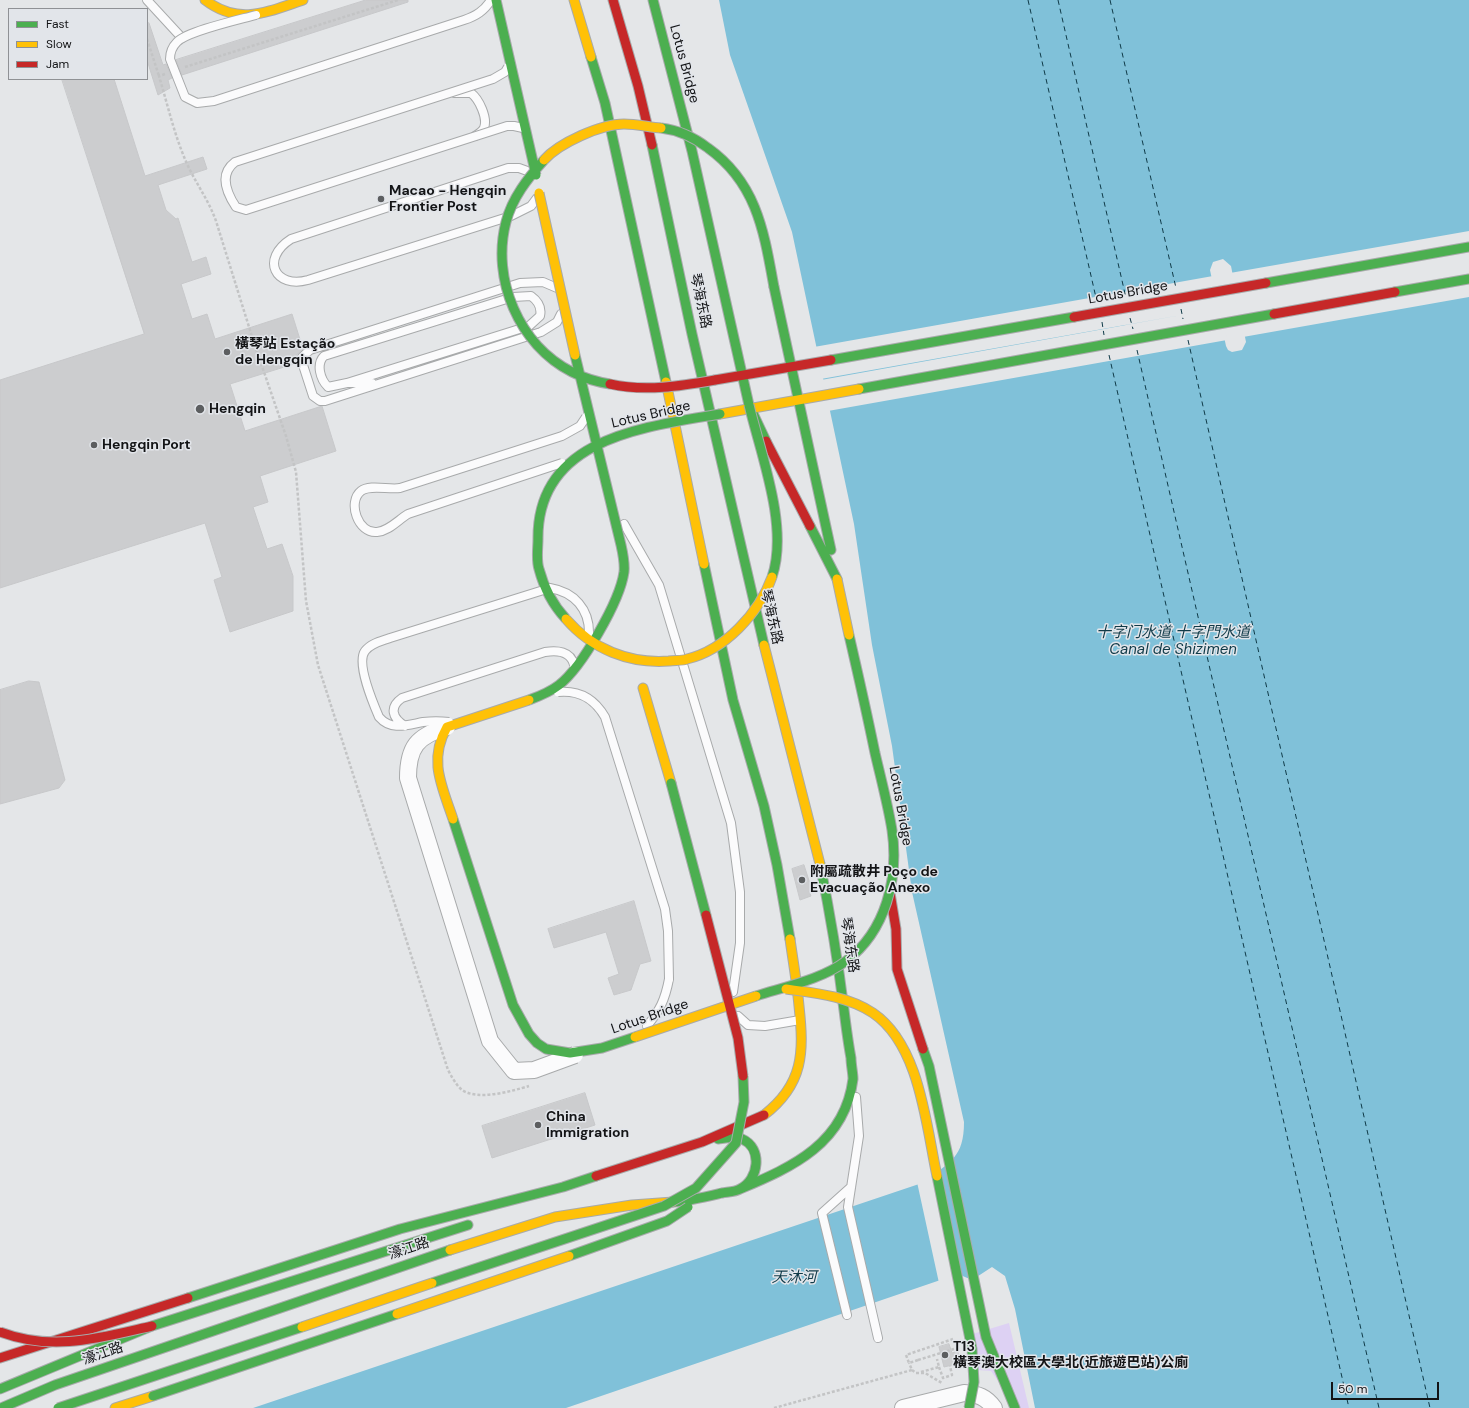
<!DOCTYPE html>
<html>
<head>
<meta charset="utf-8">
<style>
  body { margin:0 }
  #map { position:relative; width:1469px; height:1408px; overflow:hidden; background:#e4e6e8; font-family:"DM Sans",sans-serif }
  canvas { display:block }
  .legend { position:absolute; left:8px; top:8px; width:140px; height:72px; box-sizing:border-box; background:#e2e5ea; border:1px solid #8f9195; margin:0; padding:5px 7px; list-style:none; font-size:12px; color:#131416 }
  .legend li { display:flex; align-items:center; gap:8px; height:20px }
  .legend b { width:20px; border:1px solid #8f9195 }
  .scale { position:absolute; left:1331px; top:1382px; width:108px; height:18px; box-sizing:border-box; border:2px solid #131416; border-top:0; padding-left:5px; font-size:12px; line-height:14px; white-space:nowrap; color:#131416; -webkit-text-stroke:3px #e2e5ea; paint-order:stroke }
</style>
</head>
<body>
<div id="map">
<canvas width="1469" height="1408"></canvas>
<ul class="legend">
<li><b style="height:5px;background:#4caf50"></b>Fast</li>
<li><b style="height:5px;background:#ffc107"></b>Slow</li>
<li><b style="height:5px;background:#c62828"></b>Jam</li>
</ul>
<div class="scale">50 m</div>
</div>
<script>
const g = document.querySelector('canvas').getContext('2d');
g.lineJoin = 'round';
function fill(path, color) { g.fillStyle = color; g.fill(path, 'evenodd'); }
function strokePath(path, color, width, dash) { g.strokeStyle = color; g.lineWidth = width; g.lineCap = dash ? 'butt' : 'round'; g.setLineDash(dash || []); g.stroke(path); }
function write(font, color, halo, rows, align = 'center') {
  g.font = font + ' "DM Sans","Noto Sans SC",sans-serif'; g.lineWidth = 3; g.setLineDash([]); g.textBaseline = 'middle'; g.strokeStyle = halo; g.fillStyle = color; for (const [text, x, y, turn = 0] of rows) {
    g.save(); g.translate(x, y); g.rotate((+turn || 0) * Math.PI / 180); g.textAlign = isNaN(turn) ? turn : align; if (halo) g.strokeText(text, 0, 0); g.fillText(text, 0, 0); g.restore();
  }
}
fill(new Path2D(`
  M1009,1323L1029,1408H1017L991,1371L977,1370L966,1336Z`), '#ddd1f3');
fill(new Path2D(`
  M719,0H1469V1408H1035L1015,1309L1005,1276L992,1267L972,1280L958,1274L566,1408H253L925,1182C950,1161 964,1158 964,1122L912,892L892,746L872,645L854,524L792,232L730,55ZM1223,259L1231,266L1246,342L1242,350L1232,352L1228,350L1226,346L1210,270L1213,262Z`), '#80c1d9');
fill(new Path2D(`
  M1469,231V297L1243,337L1230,273Z
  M1213,276L1227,340L828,411L821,380L1187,314L821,379L814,347Z
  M937,1174L959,1276L939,1283L917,1182Z`), '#e4e6e8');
strokePath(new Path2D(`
  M1028,0L1097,302
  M1058,0L1126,298
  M1110,0L1176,288
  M1181,309L1183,319
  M1130,318L1133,329
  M1102,322L1104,335
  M1188,340L1430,1408
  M1137,350L1379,1408
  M1109,355L1349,1408`), '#0f3a48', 1, [5, 4]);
const building = new Path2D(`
  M366,0H408V2L182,75L176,60Z
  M149,23L163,65L166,64L172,78L168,80L170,88L158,95L147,60V24Z
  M62,79H114L145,176L203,157L207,169L158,185L166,210L176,219L178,218L192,262L206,257L211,274L181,284L192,319L207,314L215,339L292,314L303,349L297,354V363L230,384L245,431L322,406L336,451L260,476L268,502L253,507L267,549L282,544L293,576V611L230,632L214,580L222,577L205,523L0,588V380L144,334Z
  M29,681L39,682L65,780L59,788L0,804V690Z
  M804,865L812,890L809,891L811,896L800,900L792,869Z
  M634,901L651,961L640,964L631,990L614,995L608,978L619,974L606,932L554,948L548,929Z
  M585,1093L595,1125L492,1158L482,1126Z
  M949,1344L952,1353L958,1351L960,1363L944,1367L939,1347Z`);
fill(building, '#cccdcf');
strokePath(building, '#c7c8ca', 1);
const lane = new Path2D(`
  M147,0L182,38
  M454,93H471C479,99 488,118 484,128C482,132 478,134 475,136
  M530,172L519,168H508L291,239C260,259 275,289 308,280L511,216L531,206L537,198
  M557,288L543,282L520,283L310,350L302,357V362L313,396L320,401H325L541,332L557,322L561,314
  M347,383L529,326L540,316C542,307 538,301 531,296L513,297L324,356C316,364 320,379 328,387L347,383H372
  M624,524L659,585L731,823L740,892V943L733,992
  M738,1016L748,1025L765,1026L800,1020
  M647,1026C660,1010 665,1000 669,979
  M856,1097L859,1136L848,1207L878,1338
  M847,1315L822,1213L851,1187`);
const street = new Path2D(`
  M903,1408L964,1393C978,1394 986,1397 994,1408`);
const fast = new Path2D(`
  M653,0L692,151L749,405L766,441
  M591,57L605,103L666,382
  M652,145L692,334L764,645
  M1266,283L1469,247
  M774,287L831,550
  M1395,292L1469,279
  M831,360L1074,317
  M859,389L1274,314
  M810,526L837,579
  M704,564L733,700L764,806L777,865L790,939
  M923,1049L929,1066L986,1337L1015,1408
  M740,1189C793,1167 845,1143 853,1079C853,1073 851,1065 851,1058C848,1042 846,1026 844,1010C838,961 830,913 820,864
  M673,1202C689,1201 705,1197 722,1193C727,1192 735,1192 740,1189C759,1180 763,1148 742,1139C735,1136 726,1138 718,1139
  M188,1298L400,1229L563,1187L596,1176
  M0,1389L152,1326L468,1225
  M1,1408L55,1385L450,1250`);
const slow = new Path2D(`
  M205,0C239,26 267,12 303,0
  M574,0L591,57
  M666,382L704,564
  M720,414L859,389
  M764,645L820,864
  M643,688L671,783
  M764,1115C804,1084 804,1052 799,1006C797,983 793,961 790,939
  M450,1250L555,1217L632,1205L673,1202
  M115,1408L153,1396`);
const jam = new Path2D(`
  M613,0L638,86L652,145
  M1274,314L1395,292
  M1074,317L1266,283
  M715,380L831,360
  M766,441L810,526
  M890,893L896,929L897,969L923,1049
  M596,1176L702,1142L764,1115
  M0,1358L188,1298`);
strokePath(lane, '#a8aaab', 10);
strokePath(street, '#a8aaab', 18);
strokePath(fast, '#a8aaab', 11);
strokePath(slow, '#a8aaab', 11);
strokePath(jam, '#a8aaab', 11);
strokePath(new Path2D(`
  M147,39L159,76
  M185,67L398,0
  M165,74L159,76C168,106 175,138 188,166C197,185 209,201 216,221L254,343
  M241,347L254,343L286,436L296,472L306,601L318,665L448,1070C452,1077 456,1085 462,1090C478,1101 512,1091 529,1086
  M918,1360L909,1363L906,1355L953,1339
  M939,1367L943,1378L952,1375L950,1366
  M912,1370L916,1373H925L942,1383
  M921,1372L939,1367L937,1359
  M774,1408L912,1370L909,1363`), '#c3c4c5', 2.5, [3, 2]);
strokePath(lane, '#fbfbfc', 8);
strokePath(street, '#fbfbfc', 16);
strokePath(fast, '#4caf50', 9);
strokePath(slow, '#ffc107', 9);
strokePath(jam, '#c62828', 9);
const laneBridge = new Path2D(`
  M256,15C238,20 188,31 177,42C172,47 170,52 170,59L185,97L197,103L214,101L464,20C476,16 484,11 491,0
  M508,67L505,72L493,79L235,162C219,174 226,192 236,207L246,210L507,126H514L523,128
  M562,463L408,514C398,520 389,531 377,532C358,534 347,502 361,491C370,484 389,490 400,488L562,436L580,426L586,417
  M558,692C579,690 594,698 605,717L665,909L668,931L669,979
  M449,722C440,721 432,721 423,722C407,725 391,731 379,717C373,703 356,663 365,651C371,643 382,641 390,638L550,588C574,592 590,609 589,635
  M405,726C392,718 389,707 402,698L545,652C557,650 571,651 574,665`);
const streetBridge = new Path2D(`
  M447,727C417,736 408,747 408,778L490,1041L514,1071L534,1070L575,1055`);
const fastBridge = new Path2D(`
  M496,0L536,175
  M661,128C678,130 695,138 708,148C757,183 764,232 774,287
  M544,160C528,178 512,198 506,222C491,279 519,345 572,372C584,378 597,382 610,384
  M749,405C761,455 789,527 772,577
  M566,619C553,605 544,588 539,569C536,560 538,548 538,539C537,438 644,427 720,414
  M529,700C540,696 550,692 559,685C582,667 620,601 624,572C625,563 623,554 621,545L575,355
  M671,783L706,915
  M453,819L513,1005L529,1034L537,1043L546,1049L570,1053L602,1048L635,1037
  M756,996C784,987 823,979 846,961C886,931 899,878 892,830C888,805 881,779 875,753C867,714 858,674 849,635
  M937,1176L972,1349L974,1382L969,1408
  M569,1256L667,1221L688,1207
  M432,1283L664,1206L696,1188L736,1143L744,1102L743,1076
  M153,1396L397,1314
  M58,1408L302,1327`);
const slowBridge = new Path2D(`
  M544,160C559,143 601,124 624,124C636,124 649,127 661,128
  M539,193L575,355
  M837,579L849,635
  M566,619C592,649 629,664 669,661C675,660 682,661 687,659C725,650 759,613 772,577
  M453,819C442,786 428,760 447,727L529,700
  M786,989C815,993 848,996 873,1013C920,1045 926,1125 937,1176
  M635,1037L756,996
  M397,1314L569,1256
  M302,1327L432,1283`);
const jamBridge = new Path2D(`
  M610,384C645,392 681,386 715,380
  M706,915L738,1038L743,1076
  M0,1332C53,1352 99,1338 152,1326`);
strokePath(laneBridge, '#a8aaab', 10, []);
strokePath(streetBridge, '#a8aaab', 18, []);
strokePath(fastBridge, '#a8aaab', 11, []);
strokePath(slowBridge, '#a8aaab', 11, []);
strokePath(jamBridge, '#a8aaab', 11, []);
strokePath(new Path2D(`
  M918,1360L954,1349`), '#c3c4c5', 2.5, [3, 2]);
strokePath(laneBridge, '#fbfbfc', 8);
strokePath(streetBridge, '#fbfbfc', 16);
strokePath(fastBridge, '#4caf50', 9);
strokePath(slowBridge, '#ffc107', 9);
strokePath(jamBridge, '#c62828', 9);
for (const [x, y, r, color] of [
  [381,199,4,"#5c5e60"],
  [227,352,4,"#5c5e60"],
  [200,409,5,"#5c5e60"],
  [94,445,4,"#5c5e60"],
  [802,880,4,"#5c5e60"],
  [538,1125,4,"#5c5e60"],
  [945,1355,4,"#5c5e60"]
]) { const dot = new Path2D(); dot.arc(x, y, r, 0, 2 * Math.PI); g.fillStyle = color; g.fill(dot); strokePath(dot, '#e2e5ea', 1.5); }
write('14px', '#131416', '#e2e5ea', [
  ["Lotus Bridge",684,64,75],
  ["Lotus Bridge",1128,293,-10],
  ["琴海东路",700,301,78],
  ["Lotus Bridge",651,415,-13],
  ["琴海东路",771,617,77],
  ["Lotus Bridge",900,806,80],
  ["琴海东路",849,945,81],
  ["Lotus Bridge",650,1017,-19],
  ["濠江路",409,1249,-18],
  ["濠江路",103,1354,-19]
]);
write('bold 14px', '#131416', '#e2e5ea', [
  ["Macao - Hengqin",389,191],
  ["Frontier Post",389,207],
  ["橫琴站 Estação",235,344],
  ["de Hengqin",235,360],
  ["Hengqin",209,409],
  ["Hengqin Port",102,445],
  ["附屬疏散井 Poço de",810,872],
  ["Evacuação Anexo",810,888],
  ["China",546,1117],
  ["Immigration",546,1133],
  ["T13",953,1347],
  ["橫琴澳大校區大學北(近旅遊巴站)公廁",953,1363]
], 'left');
write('italic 15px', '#0f3a48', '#e2e5ea', [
  ["十字门水道 十字門水道",1173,633],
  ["Canal de Shizimen",1173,650],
  ["天沐河",794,1278]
]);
</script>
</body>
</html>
